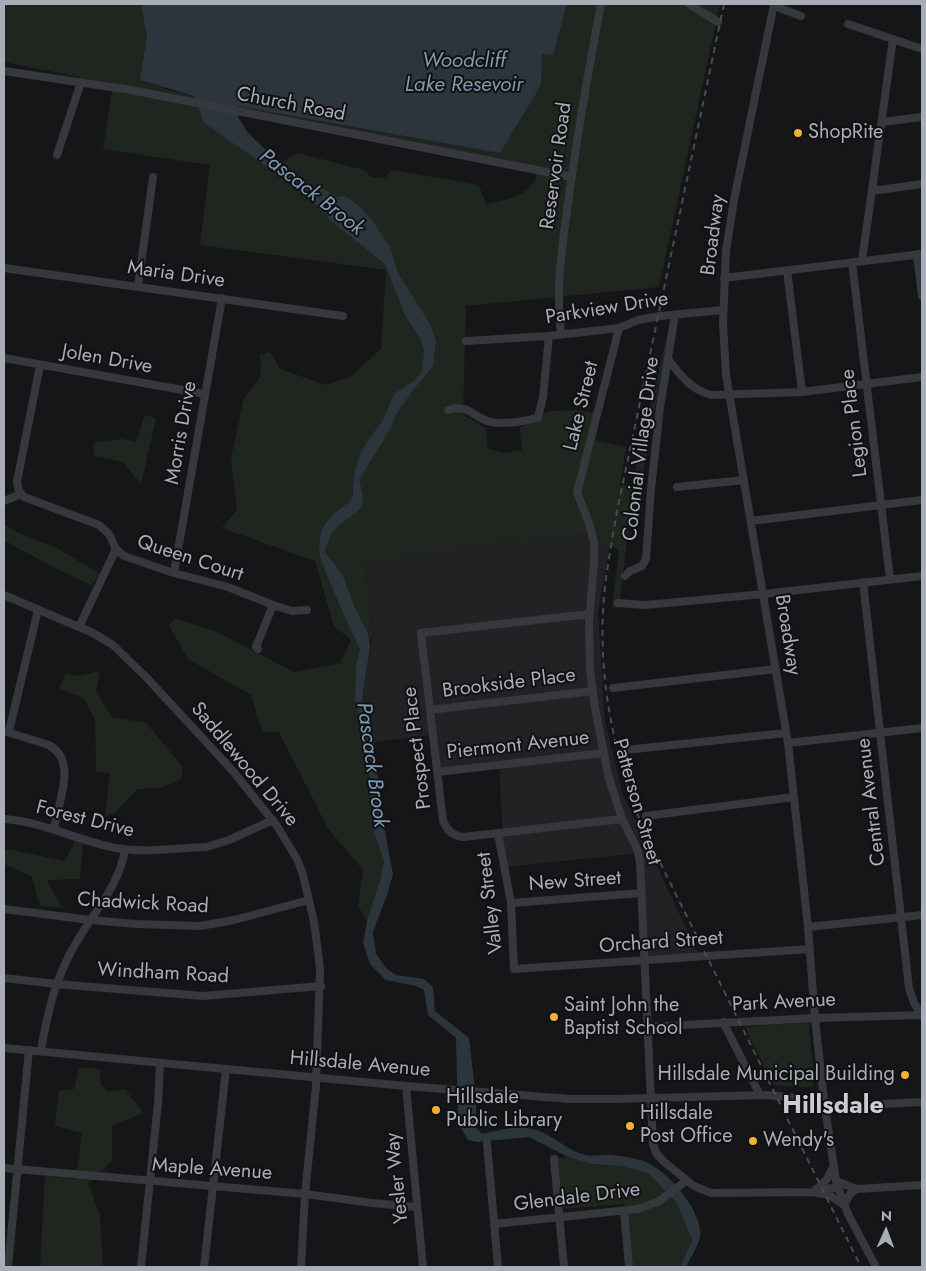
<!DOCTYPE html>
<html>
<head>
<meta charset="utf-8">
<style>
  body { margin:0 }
  #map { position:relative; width:926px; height:1271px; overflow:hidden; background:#161618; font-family:Jost,sans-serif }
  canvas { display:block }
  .frame { position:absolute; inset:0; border:5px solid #a8adb8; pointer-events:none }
  .north { position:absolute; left:861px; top:1206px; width:50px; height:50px; -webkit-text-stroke:4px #111113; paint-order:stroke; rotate:2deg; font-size:14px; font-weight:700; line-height:20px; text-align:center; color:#a8adb8 }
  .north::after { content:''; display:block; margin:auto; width:18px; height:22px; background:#a8adb8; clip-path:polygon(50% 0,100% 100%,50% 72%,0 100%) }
</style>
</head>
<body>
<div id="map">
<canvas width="926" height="1271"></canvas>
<div class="frame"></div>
<div class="north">N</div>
</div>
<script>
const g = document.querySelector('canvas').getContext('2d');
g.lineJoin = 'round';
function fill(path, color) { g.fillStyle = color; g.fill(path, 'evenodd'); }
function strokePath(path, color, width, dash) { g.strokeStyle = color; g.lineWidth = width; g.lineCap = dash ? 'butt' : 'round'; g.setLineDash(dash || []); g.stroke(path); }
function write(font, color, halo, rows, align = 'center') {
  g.font = font + ' Jost,sans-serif'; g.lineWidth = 4; g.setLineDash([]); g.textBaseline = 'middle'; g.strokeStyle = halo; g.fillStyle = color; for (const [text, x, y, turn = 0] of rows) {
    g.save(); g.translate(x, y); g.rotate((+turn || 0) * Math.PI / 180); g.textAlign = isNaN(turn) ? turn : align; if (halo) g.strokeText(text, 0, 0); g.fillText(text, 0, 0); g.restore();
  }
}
fill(new Path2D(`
  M595,535L610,544L598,613L605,722L623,795L698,953L647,956L639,853L505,867L499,767L436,772L431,735L374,742L362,699L373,631L364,558L546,537Z`), '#222225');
fill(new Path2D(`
  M4,4H142L147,36L140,80L169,90L227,104L542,54L553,55L567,4H720L659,287L466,306L463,414L486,428L488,449L505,453L522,450L520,428L549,411L580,410L596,414L588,439L626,447L620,486L632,483L672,314L641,484L634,483L619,608L612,609L619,551L595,535L545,537L364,559L373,631L355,701L366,743L372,803L373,830L384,862L380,880L367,921L358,906L363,870L327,827L279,732H262L251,695L188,659L169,626L174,618L215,631L294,672L340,663L351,640L334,626L315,561L222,528L237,510L231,458L243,400L261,376L260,355L270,352L280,369L326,385L350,377L381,349L386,270L200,245L210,165L103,149L113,84L4,62ZM236,114L538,170C533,197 508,198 486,205L479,185L392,170L385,178H372L364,170L298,153L280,163L247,132Z
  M145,415L156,418L141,484L123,462L94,456V442L122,439L136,442Z
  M4,524L15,531L57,548L100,574L91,585L51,566L7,542L4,543Z
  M100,671L96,692L113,718L145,722L183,767L181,779L160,788L137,789L116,812L105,817L110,773L96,772L95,720L84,698L59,688L66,673L77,676Z
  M76,839L83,843L80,879L47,880L62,908L40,906L32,877L7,865H4V850H13L65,861Z
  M809,1022L814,1085C803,1091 789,1084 776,1086L770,1079L745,1027Z
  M79,1067L100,1069L101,1084L107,1092L125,1089L143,1113L112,1126V1161L88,1183L100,1215L103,1267H40L45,1176L76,1179L82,1133L55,1126L59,1091L74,1089Z
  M568,1157L591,1164L620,1166L648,1173L677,1203L692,1240L680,1267H630L624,1204L563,1209L558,1158Z`), '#1e261f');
fill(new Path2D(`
  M141,4H567L553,55L542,54L541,85L500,153L238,106L236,113L247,132L276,160L315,188L324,189L336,197L344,196L357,204L372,220L389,246L399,275L430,324L436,341L433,366L413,390L396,415L389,431L359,480C361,487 364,496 362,503C360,513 350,516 343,522C333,529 327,540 325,552L342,574L355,608L368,634L370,647L362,699L374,742L382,816L393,874L388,892L373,932L376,954L387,969L396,975L424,979L433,987L435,1011L469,1038L476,1098V1128L482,1134C503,1129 522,1124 542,1132C557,1139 570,1152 586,1155C595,1157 604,1154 613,1155C622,1156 634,1158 643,1161C666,1168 704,1212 700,1237C698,1246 691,1257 687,1265V1267H680L692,1240L677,1203L648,1173L620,1166L591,1164L568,1157L529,1137L477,1142L468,1140L458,1122L456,1038L428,1015L424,990L416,986L386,980L370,964L363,943L367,921L380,880L384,862L373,830L372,803L366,743L355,701L356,667L360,649L343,613L321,560L319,552L320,536L325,524L334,513L350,502L353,494L354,474L360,455L367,442L383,420L394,394L415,380L422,371L424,351L421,340L406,317L385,264L330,220C325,210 315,207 309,196L204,123L194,96L140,80L147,36Z`), '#2c353c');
strokePath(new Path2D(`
  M689,4L718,22
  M774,4L734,200L726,251L723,323L726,375L788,743L808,927L815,1018L824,1101L836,1181L848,1214L876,1267
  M774,6L801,16
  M848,24L922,49
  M4,71L131,90L572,177
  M882,122L922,117
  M57,155L81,82
  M872,191L922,184
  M917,254L922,296
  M862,261L893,39
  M852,262L890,579
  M4,268L343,316
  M787,270L802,392
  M724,278L922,254
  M138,286L153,177
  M619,328L577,493L589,523L594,542V562L589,623L590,670L594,702L608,775L622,819L638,851L640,863L653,1144L656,1153L663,1161L694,1186L711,1193L813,1192L829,1195L844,1205
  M561,334C555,287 563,242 569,195C578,131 589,67 601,4
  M466,341L549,336L619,328L638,320L660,316L723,310
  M4,358L205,394
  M668,359C681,376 690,389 711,395L802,392L922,377
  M40,365L17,482L19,491L24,497L99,525L109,534L116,549L124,556L174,573L228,587L273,605L292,611L307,610
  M448,410C469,403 473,418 491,422C506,425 524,421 538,418L543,397L549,336
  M677,487L744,480
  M4,501L21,494
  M751,521L922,500
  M174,573L222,298
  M625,576L630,571L642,566L646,559L651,489L660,407L675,315
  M863,582L909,988L914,1003L922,1015
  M4,595L93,633L113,645L147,678L232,770L277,826L297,859L303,875L314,922L320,968L316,1086L305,1194L301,1267
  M618,603L645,605L764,594L922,576
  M589,614L421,633L443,821C447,831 453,836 463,837L622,819
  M79,627L116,549
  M258,649L256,647L273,605
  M613,688L776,669
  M430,710L592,691
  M4,731L49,745C57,750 63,757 64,767C67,781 57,813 54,828
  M9,731L38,610
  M788,743L922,728
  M625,750L786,733
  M437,772L603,753
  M646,816L794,797
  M4,819C43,822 74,839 111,847C141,854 175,848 206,847L229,840L273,820
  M498,833L511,903L514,969L810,949
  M511,903L642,893
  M4,909L90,920L137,924L200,926L234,920L309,900
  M808,927L922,915
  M4,978L56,984L203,996L321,986
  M723,1022L760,1095
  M647,1027L815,1018L922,1015
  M4,1048L406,1086L570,1099H616L767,1095L824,1101L839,1106L922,1102
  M41,1051C47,1013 56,976 76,943C94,911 119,887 125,849
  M406,1086L423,1267
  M487,1143L498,1267
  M554,1159L564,1267
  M4,1168L305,1194L372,1203L417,1207
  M836,1181L857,1189L922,1185
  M816,1189L838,1188
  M817,1189L827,1179L834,1165
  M844,1205L850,1194L857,1189
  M624,1211L629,1267
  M494,1224L638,1209L659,1201L686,1181
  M8,1267L29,1050
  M141,1267L158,1103L160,1063
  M204,1267L226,1069`), '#37383d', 8);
strokePath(new Path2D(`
  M724,4L617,511C613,536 608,561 605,586C596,669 612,752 643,828L861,1267`), '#4a4c52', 2, [6, 5]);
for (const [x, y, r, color] of [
  [798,133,5,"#f2b134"],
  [554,1017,5,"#f2b134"],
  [905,1075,5,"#f2b134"],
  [436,1110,5,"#f2b134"],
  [630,1126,5,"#f2b134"],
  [753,1141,5,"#f2b134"]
]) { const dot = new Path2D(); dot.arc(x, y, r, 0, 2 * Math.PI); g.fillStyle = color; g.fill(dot); strokePath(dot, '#111113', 2); }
write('20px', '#a8adb8', '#111113', [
  ["Church Road",291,105,11],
  ["Reservoir Road",557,166,-82],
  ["Broadway",714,235,-83],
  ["Maria Drive",176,275,8],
  ["Parkview Drive",607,309,-9],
  ["Jolen Drive",107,360,10],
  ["Lake Street",582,406,-76],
  ["Legion Place",855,423,-97],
  ["Morris Drive",182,433,-80],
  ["Colonial Village Drive",642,449,-83],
  ["Queen Court",190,559,18],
  ["Broadway",787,635,81],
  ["Brookside Place",509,684,-7],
  ["Piermont Avenue",518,746,-6],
  ["Prospect Place",418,748,-97],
  ["Saddlewood Drive",244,765,50],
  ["Patterson Street",636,802,74],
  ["Central Avenue",872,802,-97],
  ["Forest Drive",85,820,14],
  ["New Street",575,882,-4],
  ["Valley Street",491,903,-97],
  ["Chadwick Road",143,904,3],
  ["Orchard Street",661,943,-4],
  ["Windham Road",163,974,3],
  ["Park Avenue",784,1003,-3],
  ["Hillsdale Avenue",360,1065,5],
  ["Maple Avenue",212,1170,4],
  ["Yesler Way",398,1178,-96],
  ["Glendale Drive",577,1198,-7]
]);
write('20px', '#a8adb8', '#111113', [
  ["ShopRite",808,133],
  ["Saint John the",564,1006],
  ["Baptist School",564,1029],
  ["Hillsdale Municipal Building",895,1075,"right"],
  ["Hillsdale",446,1098],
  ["Public Library",446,1121],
  ["Hillsdale",640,1114],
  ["Post Office",640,1137],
  ["Wendy's",763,1141]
], 'left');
write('italic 21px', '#7f9bb3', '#111113', [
  ["Woodcliff",464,62],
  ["Lake Resevoir",464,86],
  ["Pascack Brook",311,193,38],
  ["Pascack Brook",371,765,82]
]);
write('bold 25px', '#c9ccd4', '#111113', [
  ["Hillsdale",833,1107]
]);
</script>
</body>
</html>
